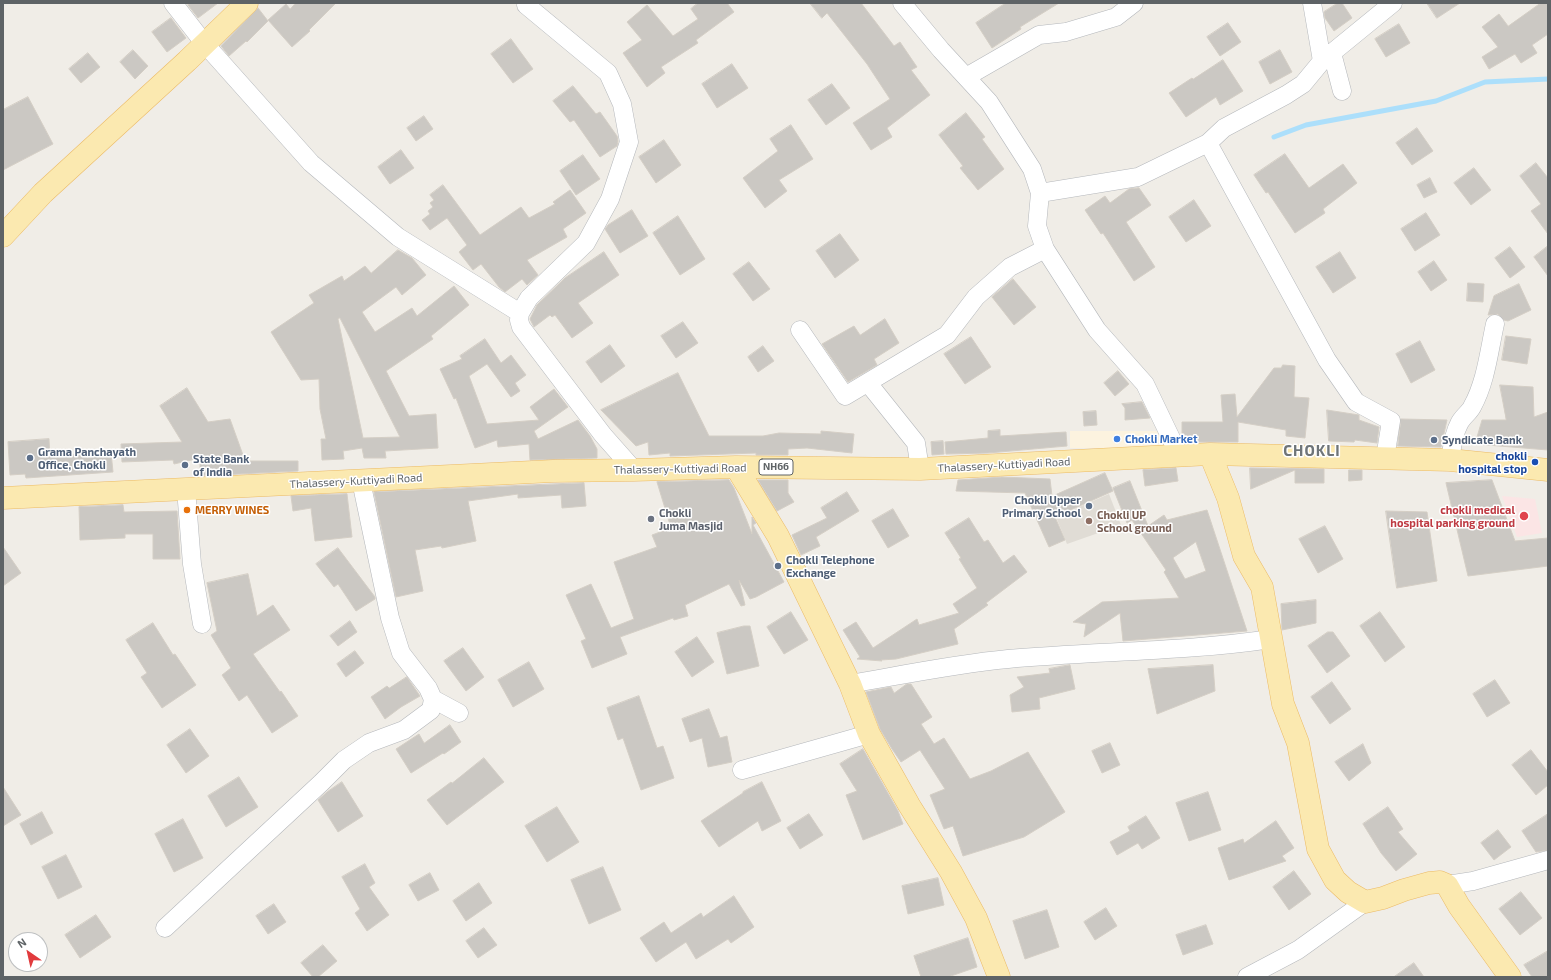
<!DOCTYPE html>
<html>
<head>
<meta charset="utf-8">
<style>
  body { margin:0 }
  #map { position:relative; width:1551px; height:980px; overflow:hidden; background:#f0ede7; font-family:"Exo 2",sans-serif }
  canvas { display:block }
  .frame { position:absolute; inset:0; border:4px solid #5e6366; pointer-events:none }
  .north { position:absolute; left:8px; top:932px; width:40px; height:40px; box-sizing:border-box; background:#fff; border:1px solid #bfc1c2; border-radius:50%; rotate:326deg; font-size:11px; font-weight:700; line-height:16px; text-align:center; color:#5e6366 }
  .north::after { content:''; display:block; margin:auto; width:14px; height:18px; background:#e13b3d; clip-path:polygon(50% 0,100% 100%,50% 72%,0 100%) }
</style>
</head>
<body>
<div id="map">
<canvas width="1551" height="980"></canvas>
<div class="frame"></div>
<div class="north">N</div>
</div>
<script>
const g = document.querySelector('canvas').getContext('2d');
g.lineJoin = 'round';
function fill(path, color) { g.fillStyle = color; g.fill(path, 'evenodd'); }
function strokePath(path, color, width, dash) { g.strokeStyle = color; g.lineWidth = width; g.lineCap = dash ? 'butt' : 'round'; g.setLineDash(dash || []); g.stroke(path); }
function write(font, color, halo, rows, align = 'center') {
  g.font = font + ' "Exo 2",sans-serif'; g.lineWidth = 3; g.setLineDash([]); g.textBaseline = 'middle'; g.strokeStyle = halo; g.fillStyle = color; for (const [text, x, y, turn = 0] of rows) {
    g.save(); g.translate(x, y); g.rotate((+turn || 0) * Math.PI / 180); g.textAlign = isNaN(turn) ? turn : align; if (halo) g.strokeText(text, 0, 0); g.fillText(text, 0, 0); g.restore();
  }
}
fill(new Path2D(`
  M1070,431H1163V448H1070Z`), '#fcf3df');
fill(new Path2D(`
  M1109,494L1121,525L1067,544L1056,517Z`), '#e0dcd5');
fill(new Path2D(`
  M1502,496L1535,499L1542,533L1517,537Z`), '#fbe5e5');
strokePath(new Path2D(`
  M1274,137L1306,125L1436,101L1485,82L1548,79`), '#acdffb', 5);
const building = new Path2D(`
  M191,3H218L198,18L188,5Z
  M296,3H336L309,30L310,31L292,47L268,20L286,4L290,9Z
  M698,3H727L734,12L696,40L698,43L661,67L665,73L647,87L623,53L642,40L627,22L647,5L673,36L698,19L691,9Z
  M810,3H861L894,46L900,42L917,67L911,70L930,95L887,128L892,137L871,150L853,123L890,99L867,64L827,13L822,18Z
  M1006,3H1059L1020,27L1021,29L992,48L976,23Z
  M1338,3H1342L1352,18L1334,31L1325,18L1324,12Z
  M1427,3H1460L1437,18Z
  M1541,3H1548V34L1532,45L1537,53L1521,63L1515,54L1489,69L1482,57L1498,47L1482,27L1499,14L1508,26Z
  M258,8L268,21L247,42L246,41L229,56L221,46Z
  M171,18L186,38L167,52L152,32Z
  M1228,23L1241,42L1220,56L1207,37Z
  M1399,24L1410,43L1386,57L1375,39Z
  M511,39L533,69L513,83L491,54Z
  M133,50L148,66L135,79L120,62Z
  M1280,50L1292,72L1270,84L1259,62Z
  M88,53L100,67L81,83L69,69Z
  M1223,60L1243,91L1220,105L1216,97L1186,117L1169,93L1192,78L1193,79Z
  M732,64L748,88L717,108L702,84Z
  M832,84L850,108L826,125L808,100Z
  M573,86L596,114L600,112L617,136L618,141L617,146L600,157L574,120L570,122L553,101Z
  M28,97L53,144L3,170V110Z
  M966,113L985,137L982,139L1004,169L978,190L960,168L963,166L939,135Z
  M424,116L433,129L416,141L407,128Z
  M791,125L813,159L779,180L787,191L765,208L743,178L778,151L770,139Z
  M1417,128L1433,151L1412,165L1396,143Z
  M664,140L681,165L656,183L639,157Z
  M401,150L414,168L390,184L378,167Z
  M1285,154L1309,188L1343,164L1357,183L1323,209L1325,213L1295,233L1268,192L1266,193L1254,175Z
  M583,155L600,179L576,195L560,171Z
  M1536,163L1548,178V234L1531,211L1541,204L1520,176Z
  M1474,168L1491,190L1471,205L1454,183Z
  M1430,178L1437,192L1424,198L1417,185Z
  M443,185L480,235L521,207L529,218L555,204L553,202L570,190L586,213L563,229L567,237L527,260L538,275L527,285L522,279L505,292L499,287L481,264L473,270L459,252L467,245L447,218L430,230L422,220L430,214L428,211L433,207L430,203L434,200L430,195Z
  M1139,188L1151,205L1126,222L1155,267L1134,281L1103,233L1101,234L1085,210L1105,196L1110,203L1129,189Z
  M1194,200L1211,226L1186,242L1169,217Z
  M632,210L648,236L620,253L605,229L608,225Z
  M1426,213L1440,235L1415,251L1401,229Z
  M678,216L705,259L680,275L653,233Z
  M840,234L859,260L835,278L816,251Z
  M1548,246V276L1534,257Z
  M1510,247L1525,267L1510,278L1495,258Z
  M398,250L412,258L426,275L402,295L396,287L362,312L375,332L412,308L417,316L454,286L469,305L431,336L433,339L386,371L409,416L436,414L438,448L385,451L386,458H364L362,448L343,451L344,459L322,460L321,439H326L320,409L319,379L301,380L271,332L314,303L309,295L342,276L344,281L365,266L371,273ZM340,318L400,437L363,438L338,319Z
  M604,252L619,275L578,303L593,323L572,338L555,315L552,317L550,315L534,327L530,319L537,305L565,278Z
  M1340,252L1356,278L1333,293L1316,267Z
  M1434,261L1447,280L1431,291L1418,272Z
  M749,262L770,289L753,301L733,274Z
  M1013,279L1036,307L1014,325L992,297Z
  M1468,283L1484,284L1483,302L1467,301Z
  M1519,284L1531,310L1508,321L1504,320L1498,314L1488,315L1494,296Z
  M885,319L899,343L874,359L877,365L848,382L822,344L854,326L860,335Z
  M683,322L698,343L676,358L661,336Z
  M1506,336L1531,339L1527,364L1502,360Z
  M971,337L991,367L965,384L944,354Z
  M485,339L501,363L511,355L526,375L515,383L520,391L511,397L487,364L469,376L487,424L539,420L530,407L554,389L568,407L534,431L538,439L578,420L590,436L597,449V458L530,460L529,444L498,447L497,440L475,448L456,398L454,399L440,369L462,359L460,356Z
  M1420,341L1435,370L1411,383L1396,354Z
  M610,345L625,366L601,383L586,362Z
  M763,346L774,361L758,372L748,357Z
  M1283,365L1295,366L1294,397L1309,398L1305,438L1286,436V430L1238,422V442H1184L1182,437V422H1223L1221,395L1235,394L1237,417L1274,368H1281Z
  M1118,371L1129,384L1115,396L1104,383Z
  M678,373L709,436H763L779,433L821,434V431L854,434L852,453L807,448L788,449V455H756V453L670,456V453L649,455L648,442L636,446L601,410Z
  M1500,385L1533,387L1534,417L1548,412V450L1475,444L1482,420H1506Z
  M187,388L208,422L230,419L243,455V461H298V471L200,476V458L174,464L173,460L122,462L121,444L182,442L160,406Z
  M1142,402L1150,418L1125,420V408L1122,404Z
  M1327,410L1359,415V420L1379,427L1377,443L1355,440L1354,442L1329,441Z
  M1096,411L1097,425L1084,426L1083,412Z
  M1401,419L1447,420L1441,447L1398,446Z
  M1000,430V436L1066,432L1067,446L988,453L946,454L945,442L988,438V431Z
  M49,439L50,456L111,452L113,472L26,478L25,474L10,475L8,442Z
  M943,441L944,454L932,455L931,442Z
  M1176,468L1178,481L1145,486L1143,470Z
  M1250,468L1324,469V483H1295V470L1251,489Z
  M1349,470H1362V480L1349,481Z
  M1105,473L1113,491L1055,517L1065,540L1049,547L1025,493L956,491L958,480L1002,477L1050,479L1052,496Z
  M729,480L734,488L752,534V517L756,523L753,525L784,582L756,597L750,599L739,580L745,605L741,606L729,584L685,605L688,616L674,620L673,618L620,637L627,654L592,668L581,641L586,639L566,595L591,584L611,628L634,619L614,562L657,547L652,535L671,528L657,482Z
  M758,480H788V493L794,502L777,511Z
  M1492,480L1515,541L1548,538V566L1468,576L1446,483Z
  M1130,481L1148,526L1164,515L1167,520L1207,510L1247,631L1123,641L1120,613L1084,637L1086,624L1073,622L1102,602L1179,598L1164,572L1166,570L1132,520L1127,523L1113,488ZM1196,542L1206,571L1185,579L1173,558Z
  M584,483L586,506L562,508L561,495L518,498V494L468,501L476,541L442,548L441,546L415,550L423,591L396,597L374,492Z
  M847,492L859,511L816,537L820,546L801,555L792,535L827,518L821,508Z
  M347,494L352,537L315,541L311,508L293,511L291,496Z
  M123,505L124,512L177,511L180,559H153V534H125V538L80,540L79,507Z
  M893,509L909,536L888,548L872,521Z
  M1386,511L1427,512L1437,581L1397,588Z
  M969,518L984,542L988,540L1003,563L1014,555L1027,572L986,603L988,605L954,629L958,644L896,659L881,660L882,661L857,659L860,657L843,630L856,622L873,648L917,619L919,625L959,613L953,604L977,588L959,559L961,558L945,533Z
  M1325,526L1343,559L1318,573L1299,539Z
  M3,547L21,573L3,586Z
  M338,548L375,597V599L356,611L338,584L334,587L316,564Z
  M248,574L257,616L273,605L290,630L253,654L280,692L281,691L298,716L272,733L247,695L239,701L222,675L231,668L211,635L217,631L207,583Z
  M1316,600V623L1282,630L1281,604Z
  M791,612L808,640L784,654L767,627Z
  M1380,612L1405,647L1385,662L1360,626Z
  M350,621L357,632L338,646L330,636Z
  M153,623L173,655L175,654L196,685L162,708L141,677L147,673L126,640Z
  M744,626H750L759,666L727,674L717,633Z
  M1328,632H1333L1350,656L1327,673L1308,646Z
  M697,637L714,662L692,677L675,652Z
  M463,648L484,677L466,691L444,661Z
  M355,651L364,663L346,677L337,664Z
  M529,662L544,689L513,707L498,680Z
  M1070,665L1075,689L1039,698L1040,709L1012,712L1010,695L1024,687L1017,677L1050,673L1049,669Z
  M1213,665L1215,691L1157,714L1148,669Z
  M407,677L420,696L401,707L385,719L371,697L387,686L389,688Z
  M1495,680L1510,703L1487,717L1473,694Z
  M1332,682L1351,709L1330,724L1311,697Z
  M907,684H911L932,717L921,724L934,744L944,738L970,779L991,771L1028,752L1065,812L1024,837L963,856L953,826L944,829L930,795L945,789L920,750L901,762L892,749L880,729L866,692L891,687L894,693Z
  M639,696L657,748L663,746L674,778L641,790L623,738L618,740L607,708Z
  M709,709L720,738L727,736L732,762L708,767L702,738L690,742L682,719Z
  M450,725L461,742L444,754L443,753L411,773L396,749L419,734L424,743Z
  M190,729L209,756L186,773L167,745Z
  M1110,743L1120,765L1102,773L1092,751Z
  M1363,744L1371,763L1349,781L1335,762Z
  M863,749L898,811L903,824L863,840L846,795L857,791L840,764Z
  M1531,750L1548,772V785L1536,795L1512,765Z
  M484,758L504,782L447,825L427,800L451,782L452,783Z
  M239,777L258,807L226,827L208,796Z
  M342,782L363,816L338,832L318,800L327,792Z
  M762,782L781,821L762,831L758,821L719,847L701,821L743,793V792Z
  M3,787L21,815L3,826Z
  M1208,792L1221,830L1189,841L1176,803Z
  M557,807L579,842L547,862L525,826Z
  M1388,807L1403,829L1398,832L1417,854L1396,871L1381,853L1363,824Z
  M42,812L53,833L31,845L20,824Z
  M809,814L823,835L800,849L787,828Z
  M1548,814V850L1536,852L1522,831Z
  M1146,816L1160,838L1142,849L1138,843L1117,855L1110,842L1130,831L1128,827Z
  M183,819L203,858L174,872L155,834Z
  M1276,821L1294,848L1282,856L1286,861L1229,880L1218,848L1243,839L1244,843Z
  M1498,830L1511,847L1494,860L1481,843Z
  M66,855L82,887L58,899L42,867Z
  M365,864L375,883L369,887L389,915L367,931L355,913L360,909L342,877Z
  M603,867L621,910L589,924L571,880Z
  M1294,871L1311,894L1289,910L1273,887Z
  M430,873L439,890L418,901L409,885Z
  M938,878L944,905L908,914L902,886Z
  M479,883L492,903L466,921L453,901Z
  M1521,892L1542,918L1520,935L1499,909Z
  M734,896L754,927L731,943L728,939L696,959L686,942L656,962L640,938L664,922L671,933L701,913L703,917Z
  M274,904L286,922L268,934L256,916Z
  M1106,908L1117,926L1095,940L1084,922Z
  M1047,910L1059,947L1025,959L1013,921Z
  M96,915L111,937L80,958L65,935Z
  M1206,925L1213,944L1183,955L1176,935Z
  M484,928L497,945L478,958L466,941Z
  M968,938L977,967L948,977H921L914,956Z
  M323,945L337,961L318,977H313L301,963Z
  M1548,951V977H1532L1524,965Z
  M1414,963L1424,977H1394Z`);
fill(building, '#cbc8c3');
strokePath(building, '#d4cec5', 1);
const minor = new Path2D(`
  M173,3L204,43L311,163L398,237L520,313
  M902,3L941,50L989,102L1032,169L1040,193L1037,226L1045,249L1097,330L1145,384L1180,457
  M1312,3L1322,61
  M526,5L608,73L622,104L629,142L610,199L586,243L529,298L520,313L519,320L521,327L603,435L634,470
  M1332,53L1342,91
  M966,77L1039,35L1066,32L1116,17L1134,3
  M1040,193L1138,177L1208,143
  M800,330L845,396L947,335L976,297L1010,267L1045,249
  M868,383L916,443L920,469
  M1385,458L1391,421L1356,402L1327,360L1208,143L1224,128L1286,95L1303,84L1322,61L1393,3
  M1450,460C1452,448 1453,435 1459,424C1462,417 1469,413 1472,407C1486,382 1489,351 1495,324
  M186,489L192,564L202,624
  M850,684C902,675 955,664 1008,659C1096,651 1184,652 1271,639
  M433,699L459,713
  M742,770L869,734
  M1447,885L1473,881L1548,860
  M165,928L321,783L344,760L369,743L404,730L431,710L433,699L428,688L401,653L390,618L361,481
  M1247,977L1298,950L1365,902`);
const major = new Path2D(`
  M3,236L43,193L187,61L247,3
  M1210,454L1228,498L1244,556L1262,587L1283,704L1298,743L1318,849L1335,880L1348,892L1365,902L1383,898L1404,890L1429,883L1440,882L1447,885L1459,906L1510,977
  M736,467L778,536L850,684L869,734L909,805L951,872L976,918L999,977
  M3,498L553,471L634,470L736,467L920,469L1210,454L1450,460L1548,470`);
strokePath(minor, '#b4b7bb', 19);
strokePath(major, '#ebba65', 23);
strokePath(minor, '#fff', 18);
strokePath(major, '#fbe9b0', 22);
for (const [x, y, r, color] of [
  [1117,439,4,"#3f7fe0"],
  [1434,440,4,"#5c6f8a"],
  [30,458,4,"#5c6f8a"],
  [1535,462,4,"#1a4fb4"],
  [185,465,4,"#5c6f8a"],
  [1089,506,4,"#5c6f8a"],
  [187,510,4,"#e8710a"],
  [1524,516,5,"#e0444e"],
  [651,519,4,"#6b7280"],
  [1089,521,4,"#8d6e63"],
  [778,566,4,"#5c6f8a"]
]) { const dot = new Path2D(); dot.arc(x, y, r, 0, 2 * Math.PI); g.fillStyle = color; g.fill(dot); strokePath(dot, '#fff', 1.5); }
for (const [x, y, w] of [
  [776,467,34]
]) { const box = new Path2D(); box.roundRect(x - w / 2, y - 8, w, 16, 3); g.fillStyle = '#fff'; g.fill(box); strokePath(box, '#5e6366', 1); }
write('bold 10px', '#5e6366', null, [
  ["NH66",776,467]
]);
write('bold 11px', '#366cbe', '#fff', [
  ["Chokli Market",1125,439]
], 'left');
write('bold 11px', '#4e5e75', '#fff', [
  ["Syndicate Bank",1442,440],
  ["Grama Panchayath",38,452],
  ["Office, Chokli",38,465],
  ["State Bank",193,459],
  ["of India",193,472],
  ["Chokli Upper",1081,500,"right"],
  ["Primary School",1081,513,"right"],
  ["Chokli Telephone",786,560],
  ["Exchange",786,573]
], 'left');
write('bold 11px', '#164399', '#fff', [
  ["chokli",1527,456],
  ["hospital stop",1527,469]
], 'right');
write('11px', '#5e6366', '#fff', [
  ["Thalassery-Kuttiyadi Road",1004,465,-3],
  ["Thalassery-Kuttiyadi Road",680,469,-1],
  ["Thalassery-Kuttiyadi Road",356,481,-3]
]);
write('bold 11px', '#c56008', '#fff', [
  ["MERRY WINES",195,510]
], 'left');
write('bold 11px', '#be3a42', '#fff', [
  ["chokli medical",1515,510],
  ["hospital parking ground",1515,523]
], 'right');
write('bold 11px', '#5b616d', '#fff', [
  ["Chokli",659,513],
  ["Juma Masjid",659,526]
], 'left');
write('bold 11px', '#785e54', '#fff', [
  ["Chokli UP",1097,515],
  ["School ground",1097,528]
], 'left');
g.letterSpacing = '1px';
write('bold 15px', '#6f7578', '#fff', [
  ["CHOKLI",1312,451]
]);
g.letterSpacing = '0px';
</script>
</body>
</html>
